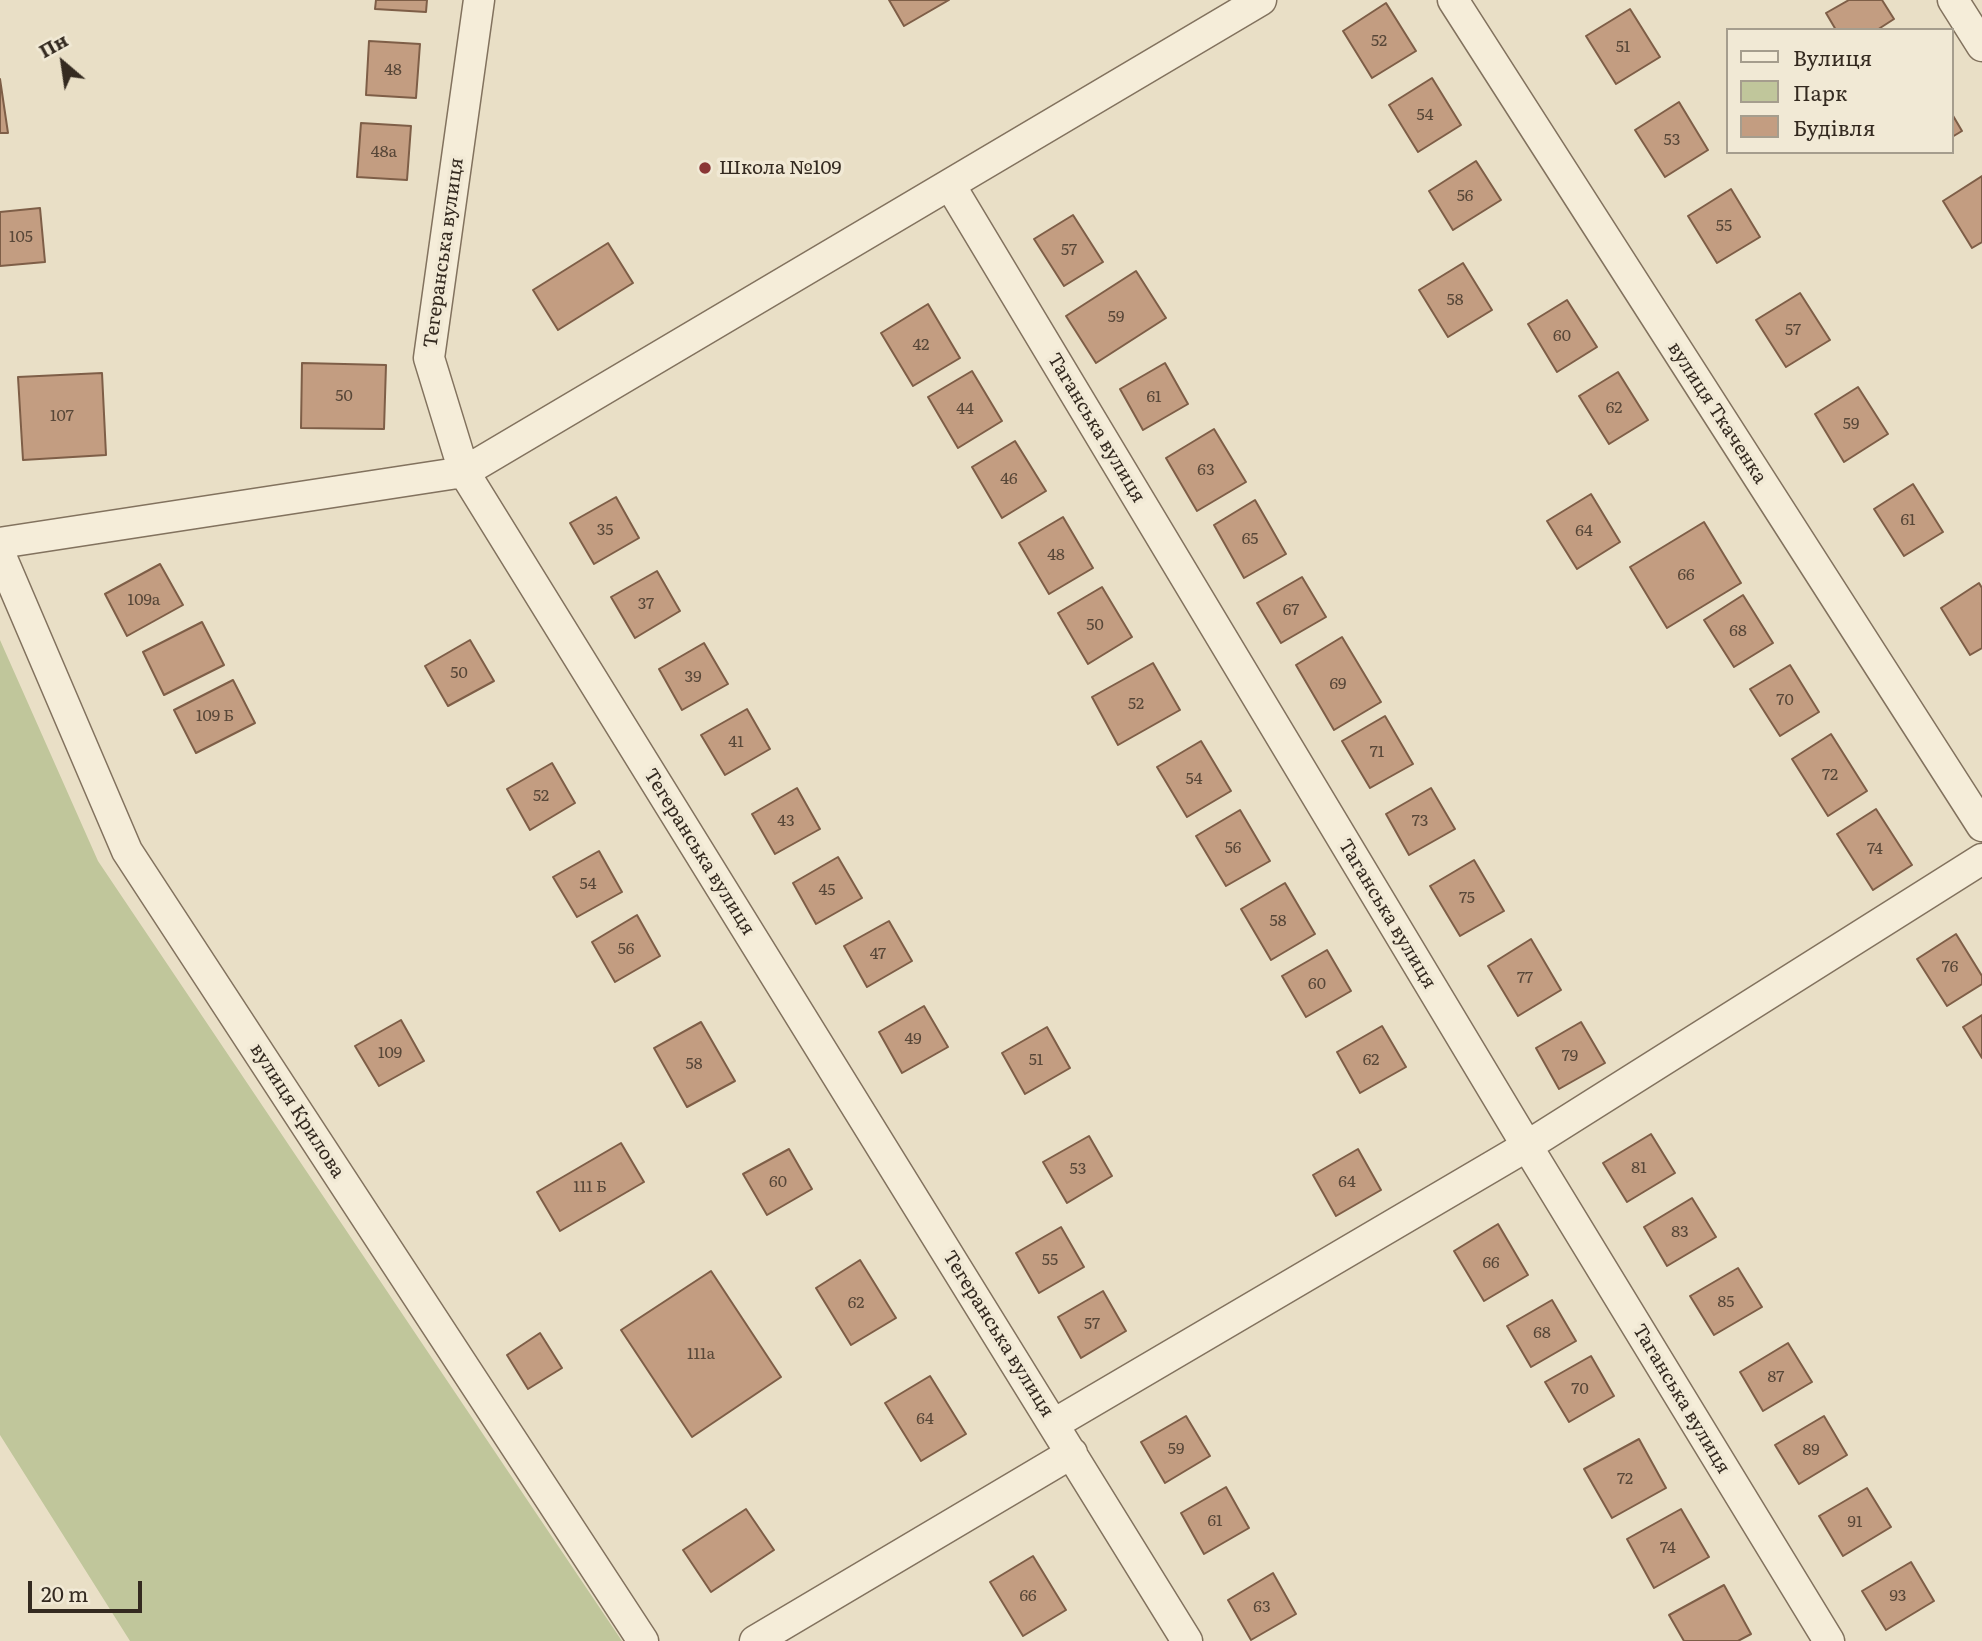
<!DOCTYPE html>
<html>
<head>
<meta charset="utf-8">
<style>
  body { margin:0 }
  #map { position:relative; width:1982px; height:1641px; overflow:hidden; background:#e9dfc6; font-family:Literata,serif }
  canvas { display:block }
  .legend { position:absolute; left:1726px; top:28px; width:228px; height:126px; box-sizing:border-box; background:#f1e9d5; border:2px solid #a59d8d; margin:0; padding:9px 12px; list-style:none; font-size:21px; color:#342a20 }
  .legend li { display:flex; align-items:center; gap:14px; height:35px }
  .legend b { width:35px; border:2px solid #a59d8d }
  .north { position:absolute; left:28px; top:28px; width:70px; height:70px; -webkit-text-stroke:5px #f1e9d5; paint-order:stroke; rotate:331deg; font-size:19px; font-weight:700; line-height:28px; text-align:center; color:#342a20 }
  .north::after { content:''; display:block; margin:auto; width:24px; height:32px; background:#342a20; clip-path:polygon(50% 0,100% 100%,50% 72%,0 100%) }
  .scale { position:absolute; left:28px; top:1581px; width:114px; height:32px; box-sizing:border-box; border:4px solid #342a20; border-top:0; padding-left:9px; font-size:21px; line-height:24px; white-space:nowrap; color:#342a20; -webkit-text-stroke:5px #f1e9d5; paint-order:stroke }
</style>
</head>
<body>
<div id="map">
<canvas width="1982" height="1641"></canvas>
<ul class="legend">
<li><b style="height:9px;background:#f5edd9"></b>Вулиця</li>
<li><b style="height:19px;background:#c0c69b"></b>Парк</li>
<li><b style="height:19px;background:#c39d81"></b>Будівля</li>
</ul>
<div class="north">Пн</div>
<div class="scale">20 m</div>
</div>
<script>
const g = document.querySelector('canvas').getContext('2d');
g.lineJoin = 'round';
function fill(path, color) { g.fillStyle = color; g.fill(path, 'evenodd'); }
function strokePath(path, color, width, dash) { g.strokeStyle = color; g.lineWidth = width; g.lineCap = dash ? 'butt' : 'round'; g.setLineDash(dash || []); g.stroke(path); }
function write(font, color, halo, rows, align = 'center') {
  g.font = font + ' Literata,serif'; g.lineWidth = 7; g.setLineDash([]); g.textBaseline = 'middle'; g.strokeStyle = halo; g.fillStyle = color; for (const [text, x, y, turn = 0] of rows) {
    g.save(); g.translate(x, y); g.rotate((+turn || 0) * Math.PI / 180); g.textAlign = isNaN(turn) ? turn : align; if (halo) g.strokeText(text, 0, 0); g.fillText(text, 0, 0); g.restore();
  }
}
fill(new Path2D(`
  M0,640L98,861L622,1641H130L0,1435Z`), '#c0c69b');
const building = new Path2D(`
  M376,0H427L426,12L375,9Z
  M889,0H949L904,26Z
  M1849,0H1882L1894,19L1877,30H1836L1826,13Z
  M1386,3L1416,51L1372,78L1343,31Z
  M1630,9L1660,57L1616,84L1586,36Z
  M369,41L420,44L416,98L366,95Z
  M1432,78L1461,125L1418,152L1389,105Z
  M0,79L8,133H0Z
  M1679,102L1708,150L1665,177L1635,130Z
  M1952,114L1962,131L1952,137Z
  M361,123L411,126L407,180L357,177Z
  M1476,161L1501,200L1453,230L1429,191Z
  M1982,176V242L1972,248L1943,201Z
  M1731,189L1760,237L1717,263L1688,216Z
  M40,208L45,262L0,266V212Z
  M1073,215L1103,262L1064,286L1034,239Z
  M608,243L633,283L558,330L533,290Z
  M1463,263L1492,310L1448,337L1419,290Z
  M1136,271L1166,318L1096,363L1066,316Z
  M1800,293L1830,340L1786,367L1756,320Z
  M1567,300L1597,347L1557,372L1528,324Z
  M928,304L960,358L913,386L881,333Z
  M302,363L386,365L384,429L301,428Z
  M1165,363L1188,404L1143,430L1120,389Z
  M972,371L1002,421L958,448L928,397Z
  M1618,372L1648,420L1609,444L1579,396Z
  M102,373L106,455L23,460L18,377Z
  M1858,387L1888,434L1844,462L1815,414Z
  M1214,429L1246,482L1197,511L1166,458Z
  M1015,441L1046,491L1002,518L972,467Z
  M1913,484L1943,532L1904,556L1874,509Z
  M1591,494L1620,542L1577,569L1547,521Z
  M616,497L639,538L594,564L570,523Z
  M1255,500L1286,554L1244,578L1214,525Z
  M1063,517L1093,568L1049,594L1019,543Z
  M1704,522L1741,583L1667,628L1630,567Z
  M160,564L183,605L127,636L105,594Z
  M657,571L680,611L635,638L611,597Z
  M1302,577L1326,617L1281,643L1257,603Z
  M1979,583L1982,588V648L1970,655L1941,608Z
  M1102,587L1132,637L1088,664L1058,613Z
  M1743,595L1773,643L1734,667L1704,620Z
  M202,622L224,665L164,695L143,652Z
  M1342,637L1381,702L1334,730L1296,665Z
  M470,640L494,681L448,706L425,666Z
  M704,643L728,684L682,710L659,669Z
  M1153,663L1180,710L1118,745L1092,697Z
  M1790,665L1819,712L1780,736L1750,689Z
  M233,680L255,723L196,753L174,710Z
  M747,709L770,749L725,775L701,735Z
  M1385,716L1413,764L1370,788L1342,741Z
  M1831,734L1867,791L1828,816L1792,759Z
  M1201,741L1231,791L1187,817L1157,767Z
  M552,763L575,803L530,830L507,789Z
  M797,788L820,829L775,854L752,814Z
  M1431,788L1455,829L1409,855L1386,814Z
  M1876,809L1912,865L1873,890L1837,834Z
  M1240,810L1270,861L1226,886L1196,836Z
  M599,851L622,892L577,917L553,877Z
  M838,857L862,898L816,924L793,883Z
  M1474,860L1504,911L1460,936L1430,886Z
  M1285,883L1315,934L1271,960L1241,909Z
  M637,915L660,956L615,982L592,942Z
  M889,921L912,961L867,987L844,946Z
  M1956,934L1982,976V984L1947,1006L1917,959Z
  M1531,939L1561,990L1518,1016L1488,966Z
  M1327,950L1351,991L1306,1017L1282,976Z
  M924,1006L948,1047L902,1073L879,1032Z
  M1982,1015V1058L1963,1027Z
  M401,1020L424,1061L379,1086L355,1046Z
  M701,1022L735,1081L687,1107L654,1048Z
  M1581,1022L1605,1063L1559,1089L1536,1048Z
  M1382,1026L1406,1067L1360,1093L1337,1052Z
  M1047,1027L1070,1068L1025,1094L1002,1053Z
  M1651,1134L1675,1173L1627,1202L1603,1163Z
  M1089,1136L1112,1176L1067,1203L1043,1162Z
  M621,1143L644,1182L560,1231L537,1192Z
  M789,1149L812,1189L767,1215L743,1174Z
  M1358,1149L1381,1190L1336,1216L1313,1175Z
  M1692,1198L1716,1237L1667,1266L1644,1227Z
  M1498,1224L1528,1275L1484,1301L1454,1251Z
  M1061,1227L1084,1267L1039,1293L1016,1253Z
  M860,1260L896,1318L851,1345L816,1288Z
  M1738,1268L1762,1307L1714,1335L1690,1296Z
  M711,1271L781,1377L692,1437L621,1330Z
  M1103,1291L1126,1331L1081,1358L1058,1317Z
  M1552,1300L1576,1341L1531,1367L1507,1326Z
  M540,1333L562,1368L528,1389L507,1355Z
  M1788,1343L1812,1382L1763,1411L1740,1372Z
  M1591,1356L1614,1396L1569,1422L1545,1382Z
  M930,1376L966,1434L921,1461L885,1403Z
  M1186,1416L1210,1456L1165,1483L1141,1442Z
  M1824,1416L1847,1455L1799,1484L1775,1445Z
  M1639,1439L1666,1488L1612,1518L1584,1469Z
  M1226,1487L1249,1528L1204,1554L1181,1513Z
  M1867,1488L1891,1527L1843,1556L1819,1516Z
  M746,1509L774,1550L711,1592L683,1550Z
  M1681,1509L1709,1557L1654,1588L1627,1539Z
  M1033,1556L1066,1610L1023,1636L990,1582Z
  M1911,1562L1934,1601L1886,1630L1862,1591Z
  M1273,1573L1296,1614L1251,1640L1228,1600Z
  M1724,1585L1751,1634L1738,1641H1684L1669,1615Z`);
fill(building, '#c39d81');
strokePath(building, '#7e5e47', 2);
const minor = new Path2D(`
  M479,0L429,358L464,472L1187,1641
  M1453,0L1982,826
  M1953,0L1982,46
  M950,185L1527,1146L1829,1641
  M0,543L464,472L1261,0
  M0,554L127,851L643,1641
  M1054,1424L1527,1146L1982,859
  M755,1641L1072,1453`);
strokePath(minor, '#82725e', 33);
strokePath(minor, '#f5edd9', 30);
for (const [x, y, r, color] of [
  [705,168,7,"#8a3635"]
]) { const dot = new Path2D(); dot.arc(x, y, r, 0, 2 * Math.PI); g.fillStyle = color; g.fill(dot); strokePath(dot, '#f1e9d5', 2.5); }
write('16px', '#584738', null, [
  ["52",1379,41],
  ["51",1623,47],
  ["48",393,70],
  ["54",1425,115],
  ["53",1672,140],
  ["48а",384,152],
  ["56",1465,196],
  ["55",1724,226],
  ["105",21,237],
  ["57",1069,250],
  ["58",1455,300],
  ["59",1116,317],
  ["57",1793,330],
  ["60",1562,336],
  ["42",921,345],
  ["50",344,396],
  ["61",1154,397],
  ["62",1614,408],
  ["44",965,409],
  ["107",62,416],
  ["59",1851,424],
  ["63",1206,470],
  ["46",1009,479],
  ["61",1908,520],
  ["35",605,530],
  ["64",1584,531],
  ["65",1250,539],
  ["48",1056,555],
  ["66",1686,575],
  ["109а",144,600],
  ["37",646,604],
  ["67",1291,610],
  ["50",1095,625],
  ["68",1738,631],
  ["50",459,673],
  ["39",693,677],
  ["69",1338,684],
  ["70",1785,700],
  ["52",1136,704],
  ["109 Б",215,716],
  ["41",736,742],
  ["71",1377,752],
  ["72",1830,775],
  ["54",1194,779],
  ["52",541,796],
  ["43",786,821],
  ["73",1420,821],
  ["56",1233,848],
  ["74",1875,849],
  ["54",588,884],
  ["45",827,890],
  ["75",1467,898],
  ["58",1278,921],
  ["56",626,949],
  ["47",878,954],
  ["76",1950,967],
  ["77",1525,978],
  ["60",1317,984],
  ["49",913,1039],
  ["109",390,1053],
  ["79",1570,1056],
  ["51",1036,1060],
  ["62",1371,1060],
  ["58",694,1064],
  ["81",1639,1168],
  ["53",1078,1169],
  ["60",778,1182],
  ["64",1347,1182],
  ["111 Б",590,1187],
  ["83",1680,1232],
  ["55",1050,1260],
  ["66",1491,1263],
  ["85",1726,1302],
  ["62",856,1303],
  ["57",1092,1324],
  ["68",1542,1333],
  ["111а",701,1354],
  ["87",1776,1377],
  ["70",1580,1389],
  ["64",925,1419],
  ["59",1176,1449],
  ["89",1811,1450],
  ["72",1625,1479],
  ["61",1215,1521],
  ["91",1855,1522],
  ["74",1668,1548],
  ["66",1028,1596],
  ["93",1898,1596],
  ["63",1262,1607]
]);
write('19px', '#342a20', '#f1e9d5', [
  ["Школа №109",719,168]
], 'left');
write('19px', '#342a20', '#f1e9d5', [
  ["Тегеранська вулиця",444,253,-82],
  ["вулиця Ткаченка",1717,413,57],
  ["Таганська вулиця",1096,428,59],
  ["Тегеранська вулиця",699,852,58],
  ["Таганська вулиця",1387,914,59],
  ["вулиця Крилова",297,1111,57],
  ["Тегеранська вулиця",998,1334,58],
  ["Таганська вулиця",1681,1399,59]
]);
</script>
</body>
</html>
